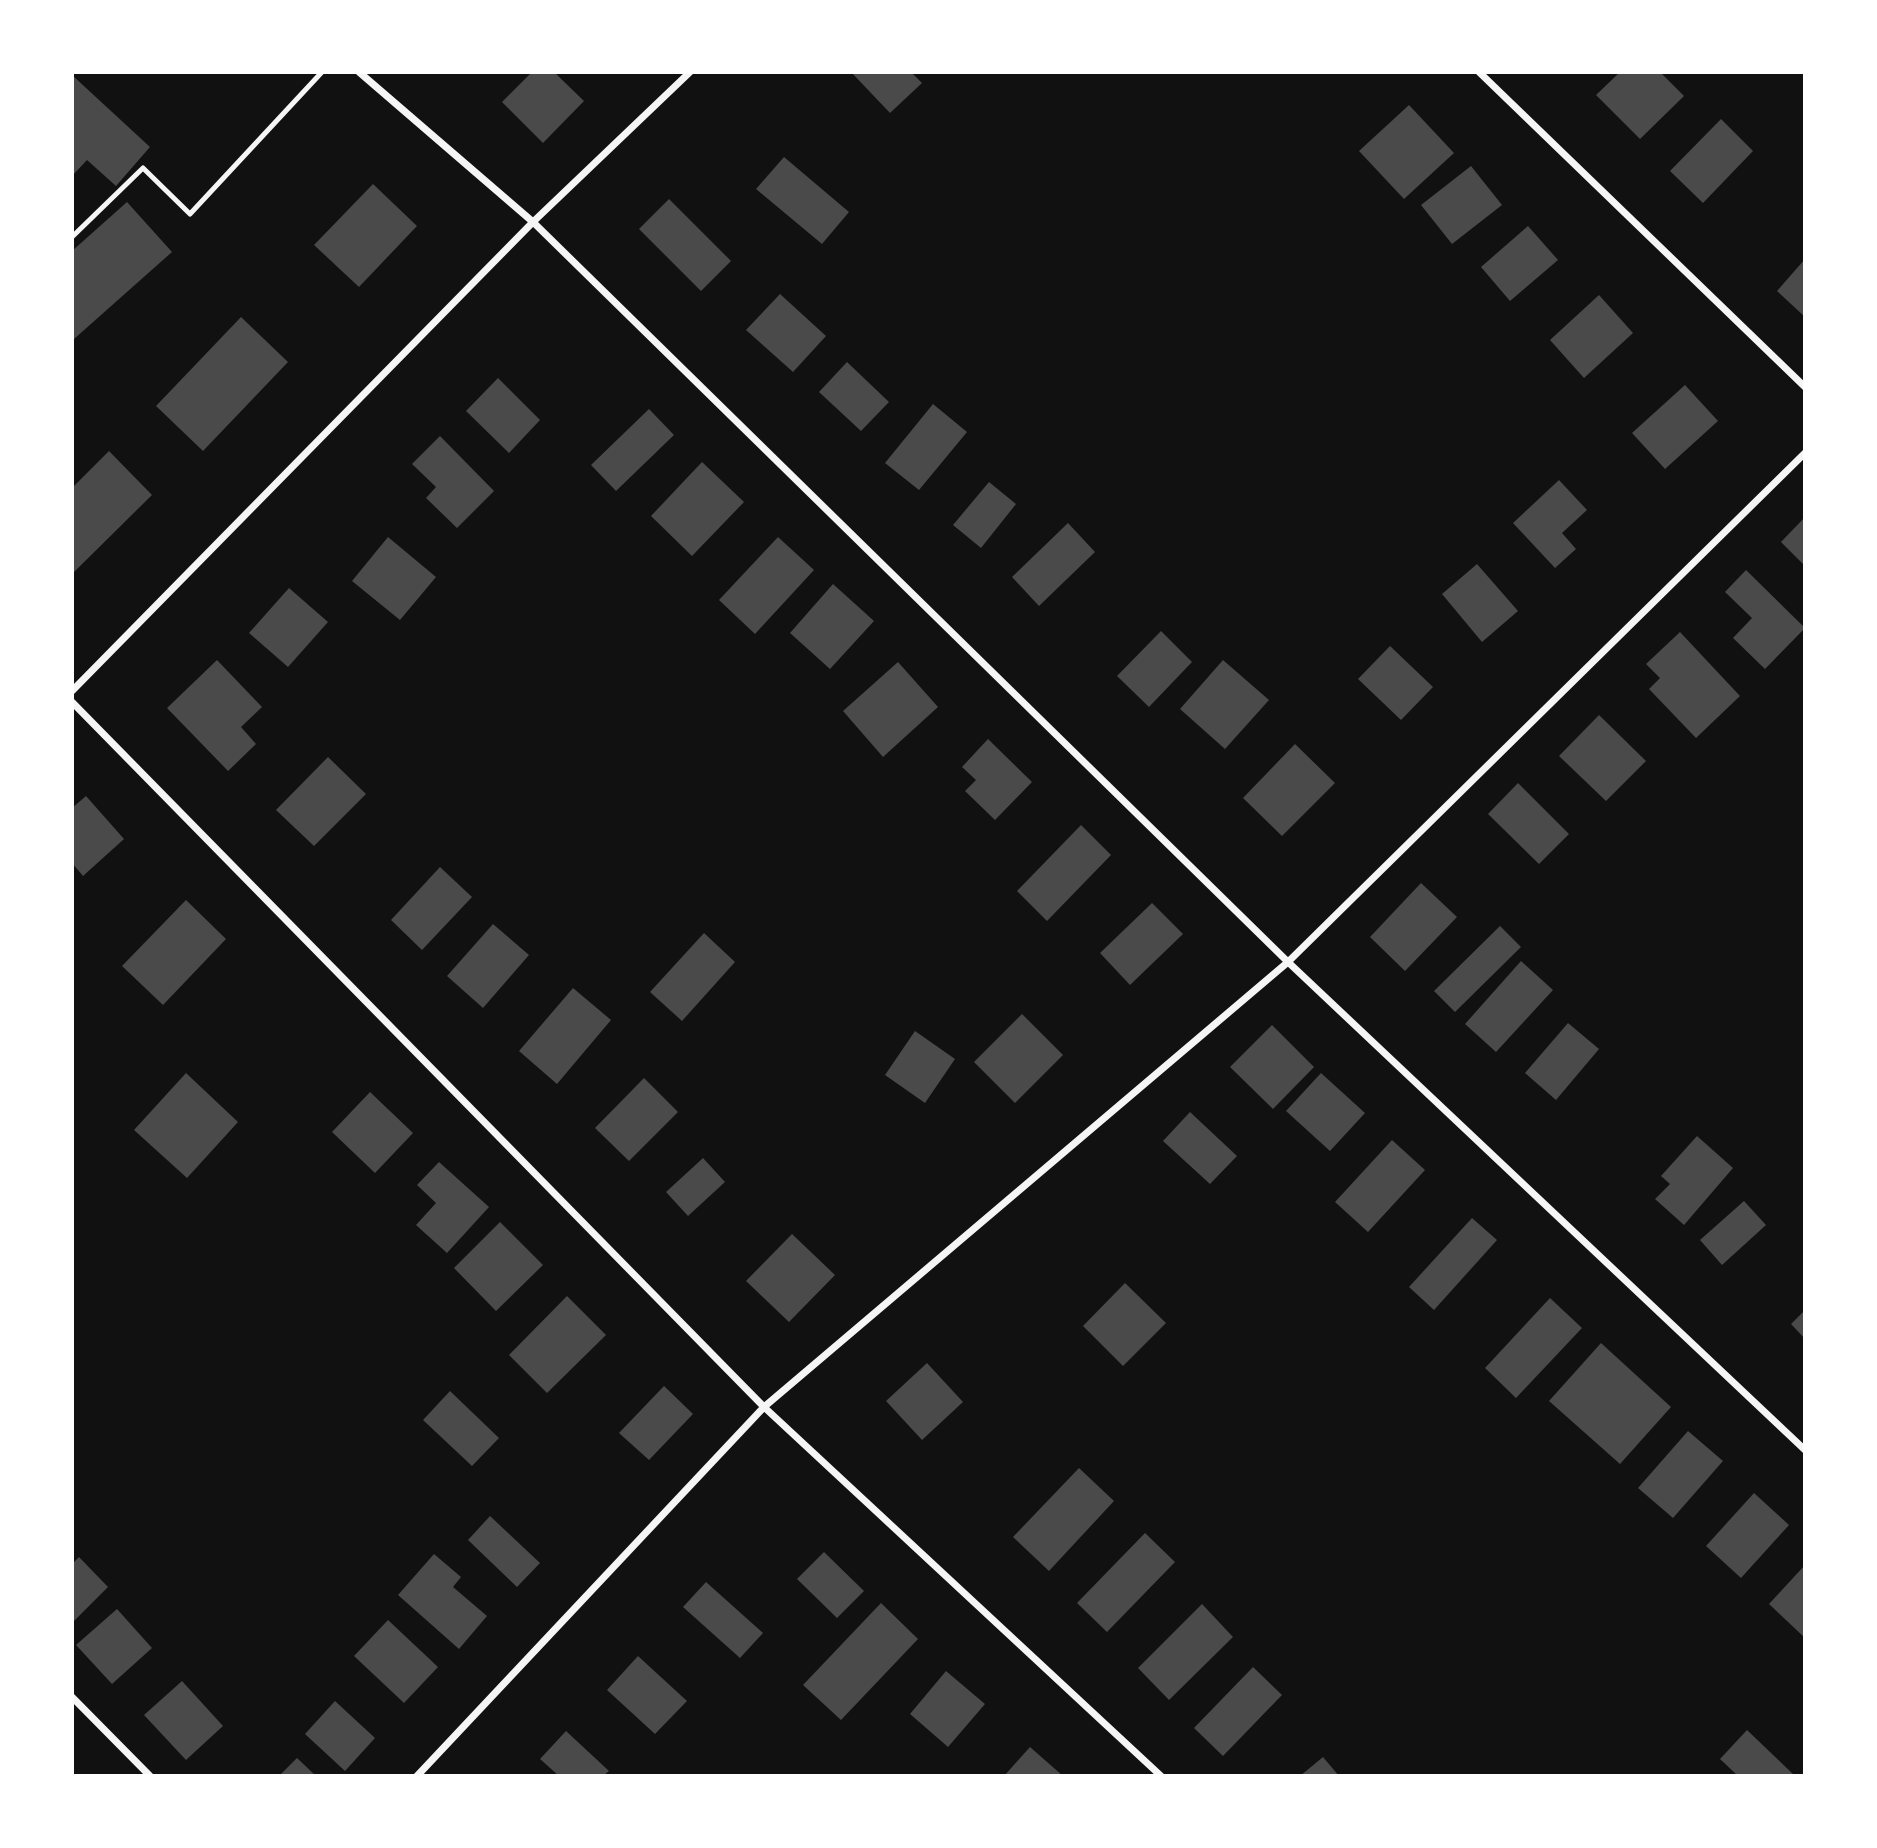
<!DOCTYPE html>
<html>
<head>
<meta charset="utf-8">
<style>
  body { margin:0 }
  #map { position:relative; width:1877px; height:1848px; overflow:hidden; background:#111; font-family:Merriweather,serif }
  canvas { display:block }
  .frame { position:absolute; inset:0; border:74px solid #fff; pointer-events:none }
</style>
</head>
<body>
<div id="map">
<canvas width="1877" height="1848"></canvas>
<div class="frame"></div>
</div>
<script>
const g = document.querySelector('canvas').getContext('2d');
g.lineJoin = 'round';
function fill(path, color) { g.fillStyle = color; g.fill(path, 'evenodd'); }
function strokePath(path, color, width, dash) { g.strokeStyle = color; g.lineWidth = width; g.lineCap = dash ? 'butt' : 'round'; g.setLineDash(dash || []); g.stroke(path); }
fill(new Path2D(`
  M532,72H554L584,101L543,143L502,102Z
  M851,72H911L922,83L890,113Z
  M1620,72H1660L1684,96L1640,139L1596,95Z
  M72,75L150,147L116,186L87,160L72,176Z
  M1409,105L1454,153L1404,199L1359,151Z
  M1721,119L1753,151L1703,203L1670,171Z
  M784,157L849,212L822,244L756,189Z
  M1471,166L1502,205L1452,244L1421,205Z
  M373,184L417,226L359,287L314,245Z
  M669,199L731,261L701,291L639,229Z
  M127,202L172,252L74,339L72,336V251Z
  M1528,226L1558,260L1510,301L1481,267Z
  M1805,259V317L1777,291Z
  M780,294L826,336L793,372L746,330Z
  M1599,295L1633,333L1584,378L1550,340Z
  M241,317L288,362L203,451L156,406Z
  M847,362L889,402L861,431L819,392Z
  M498,378L540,420L509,453L466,411Z
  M1685,385L1718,421L1665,469L1632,433Z
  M933,404L967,432L919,490L885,463Z
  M649,409L674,435L616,491L591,465Z
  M440,436L494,491L457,528L426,498L436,487L412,464Z
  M109,451L152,495L72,574V488Z
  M702,462L744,502L692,556L651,516Z
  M1559,480L1587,510L1562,533L1576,549L1555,568L1513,523Z
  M989,482L1016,504L981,548L953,525Z
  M1805,517V566L1781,542Z
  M1068,523L1095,552L1039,606L1012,577Z
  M388,537L436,577L400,620L352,581Z
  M778,537L814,570L755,634L719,600Z
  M1477,564L1518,611L1482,642L1442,594Z
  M1746,570L1805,628L1765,669L1733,638L1752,618L1725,592Z
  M833,584L874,621L830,669L790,633Z
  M289,588L328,622L288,667L249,633Z
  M1161,631L1192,662L1149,707L1117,676Z
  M1680,632L1740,696L1696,738L1649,689L1660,678L1646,664Z
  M1390,646L1433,687L1401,720L1358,679Z
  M217,660L262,707L241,727L256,744L228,771L167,708Z
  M1223,660L1269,700L1225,749L1180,709Z
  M898,662L938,707L883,757L843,711Z
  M1599,715L1646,761L1606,801L1559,756Z
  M988,739L1032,782L995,820L965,791L976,780L962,767Z
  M1295,744L1335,783L1282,836L1243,798Z
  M328,757L366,794L314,846L276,810Z
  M1518,783L1569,834L1539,864L1488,814Z
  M86,796L124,839L83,876L72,863V808Z
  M1081,825L1111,855L1047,921L1017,891Z
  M440,867L472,897L422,950L391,920Z
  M1421,883L1457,917L1405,971L1370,937Z
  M186,900L226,939L163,1005L122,966Z
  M1152,903L1183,934L1130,985L1100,953Z
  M493,924L529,955L483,1008L447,976Z
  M1500,926L1521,947L1455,1012L1434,991Z
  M704,933L735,962L682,1021L650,992Z
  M1521,961L1553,990L1496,1052L1465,1024Z
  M573,988L611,1020L557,1084L519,1051Z
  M1022,1014L1063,1055L1015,1103L974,1062Z
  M1568,1023L1599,1049L1556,1100L1525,1073Z
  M1272,1025L1314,1067L1273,1109L1230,1067Z
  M915,1031L955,1059L925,1103L885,1075Z
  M186,1073L238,1122L187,1178L134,1130Z
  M1321,1073L1365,1113L1330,1151L1286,1111Z
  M644,1078L678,1112L629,1161L595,1128Z
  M370,1092L413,1133L375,1173L332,1132Z
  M1190,1112L1237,1156L1210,1184L1163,1141Z
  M1697,1136L1733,1168L1684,1225L1655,1199L1670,1184L1661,1176Z
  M1392,1140L1425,1170L1368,1232L1335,1202Z
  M703,1158L725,1182L688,1216L666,1192Z
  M439,1162L489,1207L447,1253L416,1225L436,1203L417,1185Z
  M1744,1201L1766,1225L1722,1265L1700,1240Z
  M1472,1218L1497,1240L1434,1310L1409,1287Z
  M500,1222L543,1265L496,1311L454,1268Z
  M792,1234L835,1275L789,1322L746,1281Z
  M1125,1283L1166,1323L1123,1366L1083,1326Z
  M567,1296L606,1335L547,1393L509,1355Z
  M1550,1298L1582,1328L1516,1398L1485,1368Z
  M1805,1310V1339L1791,1324Z
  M1601,1343L1671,1407L1620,1464L1549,1401Z
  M927,1363L963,1402L922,1440L886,1401Z
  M664,1386L693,1414L649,1460L619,1433Z
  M450,1391L499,1438L472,1466L423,1420Z
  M1688,1431L1723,1461L1673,1518L1638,1488Z
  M1079,1468L1114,1501L1049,1571L1013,1537Z
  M1754,1493L1789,1525L1741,1578L1706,1546Z
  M490,1516L540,1563L517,1587L468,1540Z
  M1145,1533L1175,1562L1107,1632L1077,1603Z
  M824,1552L864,1591L837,1618L797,1579Z
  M434,1554L461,1577L453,1587L487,1616L459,1649L398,1595Z
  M79,1557L108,1587L72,1623V1564Z
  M1805,1565V1638L1769,1604Z
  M706,1582L763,1633L740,1658L683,1607Z
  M881,1603L918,1639L841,1720L803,1685Z
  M1202,1604L1233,1637L1169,1700L1138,1668Z
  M117,1609L152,1648L112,1684L76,1645Z
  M388,1620L438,1667L404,1703L354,1656Z
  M638,1656L687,1701L655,1734L607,1690Z
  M1253,1667L1282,1695L1223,1756L1194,1728Z
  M946,1671L985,1704L948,1747L910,1714Z
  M182,1681L223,1726L186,1760L144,1715Z
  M335,1701L375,1738L345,1771L305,1734Z
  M1747,1730L1793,1774L1790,1776H1738L1720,1759Z
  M566,1731L609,1771L603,1776H559L540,1759Z
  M1030,1747L1063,1776H1004Z
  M1323,1757L1339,1776H1300Z
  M297,1758L316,1776H279Z`), '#4a4a4a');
strokePath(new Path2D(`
  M72,237L143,168L190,214L322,72`), '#f5f5f5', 5);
strokePath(new Path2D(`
  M359,72L533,222L1288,962L1805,1450
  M1479,72L1805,387
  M72,691L533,222L690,72
  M72,702L764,1407L1161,1776
  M72,1697L150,1776
  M417,1776L764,1407L1288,962L1805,453`), '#f5f5f5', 7);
</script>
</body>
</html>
